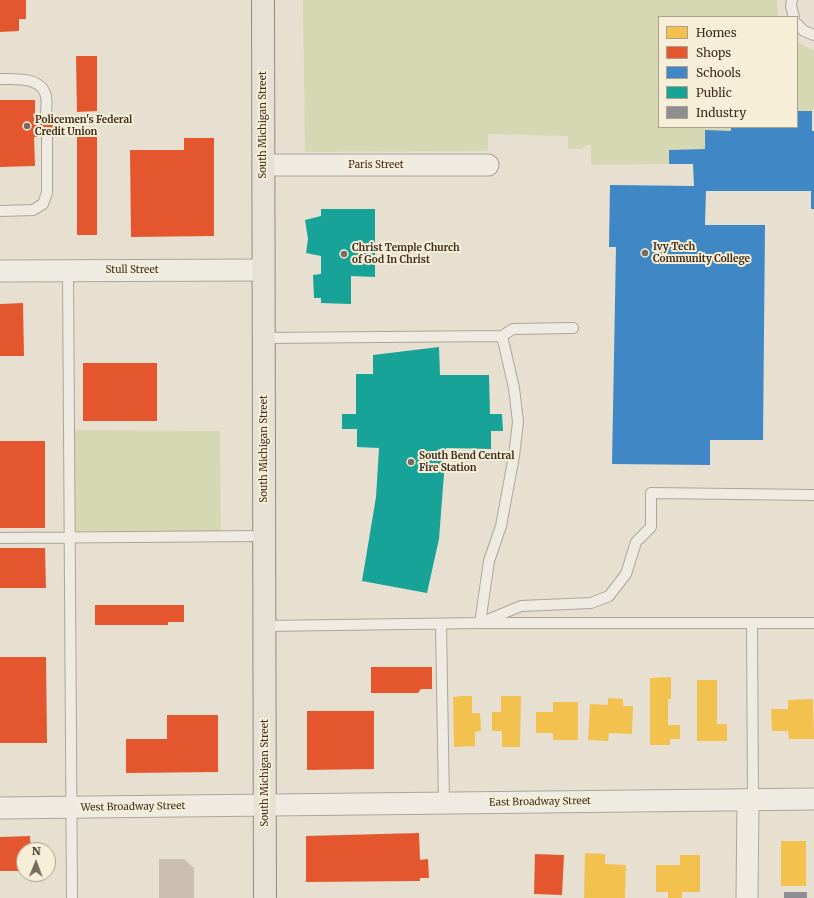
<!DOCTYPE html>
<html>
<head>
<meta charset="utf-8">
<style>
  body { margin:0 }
  #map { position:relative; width:814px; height:898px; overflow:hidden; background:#e7e0d1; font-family:Merriweather,serif }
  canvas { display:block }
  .legend { position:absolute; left:658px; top:16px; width:140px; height:112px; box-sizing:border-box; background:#f7eed8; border:1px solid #ada18e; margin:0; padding:5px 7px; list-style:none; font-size:12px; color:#3d2e20 }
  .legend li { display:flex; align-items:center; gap:8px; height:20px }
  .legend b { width:20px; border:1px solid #ada18e }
  .north { position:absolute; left:16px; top:842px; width:40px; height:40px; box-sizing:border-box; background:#f7eed8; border:1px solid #ada18e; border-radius:50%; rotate:1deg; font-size:11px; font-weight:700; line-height:16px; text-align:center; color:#3d2e20 }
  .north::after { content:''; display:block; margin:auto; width:14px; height:18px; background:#786c5e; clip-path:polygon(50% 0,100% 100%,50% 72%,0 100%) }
</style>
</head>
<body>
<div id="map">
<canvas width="814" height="898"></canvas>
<ul class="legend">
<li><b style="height:11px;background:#f2c14e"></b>Homes</li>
<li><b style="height:11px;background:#e4572e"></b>Shops</li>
<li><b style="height:11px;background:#3f88c5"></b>Schools</li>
<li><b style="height:11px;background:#17a398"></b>Public</li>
<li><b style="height:11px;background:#8d8d92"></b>Industry</li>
</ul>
<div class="north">N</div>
</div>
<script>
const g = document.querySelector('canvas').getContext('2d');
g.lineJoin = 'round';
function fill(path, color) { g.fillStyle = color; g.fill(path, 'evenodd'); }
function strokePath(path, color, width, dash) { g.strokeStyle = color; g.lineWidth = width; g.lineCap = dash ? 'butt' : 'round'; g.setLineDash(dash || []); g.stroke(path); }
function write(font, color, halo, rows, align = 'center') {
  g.font = font + ' Merriweather,serif'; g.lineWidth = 4; g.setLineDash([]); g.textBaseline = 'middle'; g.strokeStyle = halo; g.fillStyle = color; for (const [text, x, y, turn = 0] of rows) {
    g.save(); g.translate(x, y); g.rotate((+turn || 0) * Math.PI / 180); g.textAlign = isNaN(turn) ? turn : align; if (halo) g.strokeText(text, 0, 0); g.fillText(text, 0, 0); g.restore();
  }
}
fill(new Path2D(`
  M303,0H777L778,17H659V127H731V131L705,130V149L669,150V164L591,165V145H587L581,149H568V136L488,134V150L486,151L305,152Z
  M797,42L814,51V109L812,111H797Z
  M73,430L220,431L221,532L73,531Z`), '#d6d7b3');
fill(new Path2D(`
  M671,677V699H668V725H680V739H670V745H650V678Z
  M697,680H717V724H727V741H697Z
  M462,696H472V713H480L481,731L475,732V746L454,747L453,697Z
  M501,696H521L520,747H502V731H492V712H501Z
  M608,698L623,699V706H633L632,734L609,733L608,741L588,740L590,704L608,705Z
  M813,699L814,739H789L788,731H772L771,709H788V700Z
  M553,702H578V740H553V733H536V712H553Z
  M781,841H806V886H781Z
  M585,853L605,854V864L626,865L625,898H584Z
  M680,855H700V892H682V898H668V892H656V865H680Z`), '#f2c14e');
fill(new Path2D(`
  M0,0H26V19H19V31L0,32Z
  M76,56H97V111L77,112Z
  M0,100H35V115H55V137H34L35,166L0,167Z
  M77,128H97V235H77Z
  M184,138H214V236L131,237L130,150H184Z
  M23,303L24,356H0V304Z
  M83,363H157V421H83Z
  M0,441H45V528H0Z
  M0,548H45L46,588H0Z
  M95,605H184V622H168V625H95Z
  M0,657H46L47,743H0Z
  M371,667H432V689H421L418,693H371Z
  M307,711H374V769L307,770Z
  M167,715H218V772L126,773V739H167Z
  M419,833L420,860L428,859L429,878H420V881L306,882V836Z
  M30,836L31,850H24V871H0V837Z
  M535,854L564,855L562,895L534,894Z`), '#e4572e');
fill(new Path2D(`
  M797,111H812V131H814V209H811V191H706L705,225H765L763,440H710V465L612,464L616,247H609L610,185L694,186L693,164H669V150L705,149V130L731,131V127H797Z`), '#3f88c5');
fill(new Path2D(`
  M321,209H375V277L351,276V304L321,303V298H314L313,275L321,274V256L306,253L308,239L305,220L321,216Z
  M439,347L440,375H489L490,414H502L503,431H491V449L446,448L439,539L427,593L362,581L376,497L379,448L357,447V429H342V414H356V374H373V355Z`), '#17a398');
fill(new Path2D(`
  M784,892H807V898H784Z`), '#8d8d92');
fill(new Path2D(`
  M159,859H184L194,868V898H159Z`), '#cbbfb2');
const service = new Path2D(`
  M792,0L791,6L794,17
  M797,24L804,31L814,35
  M0,79C14,79 39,77 45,93C48,99 46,109 46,115
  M0,211L33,210L43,204L47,193V137
  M68,271L72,898
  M502,336L514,388L518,422L514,456L501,526L489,561L480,623L521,606L591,603L609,596L626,574L636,542L651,527V493L814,495
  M264,338L502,336L513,329L573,328
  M0,538L264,536
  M441,624L444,804
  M752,624L753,800
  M264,626L480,623H814`);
const minor = new Path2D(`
  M264,165H488
  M0,271L263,270
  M0,808L814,799
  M747,898L748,800`);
const primary = new Path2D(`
  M263,0L265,898`);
strokePath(service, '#ada599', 12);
strokePath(minor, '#ada599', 23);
strokePath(primary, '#928b80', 24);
strokePath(service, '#efebe3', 10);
strokePath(minor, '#efebe3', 21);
strokePath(primary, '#e6e1d4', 22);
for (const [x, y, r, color] of [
  [27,126,4,"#786c5e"],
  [645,253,4,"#786c5e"],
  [344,254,4,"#786c5e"],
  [411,462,4,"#786c5e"]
]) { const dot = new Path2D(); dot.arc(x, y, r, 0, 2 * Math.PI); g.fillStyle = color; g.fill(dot); strokePath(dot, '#f7eed8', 1.5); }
write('bold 10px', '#3d2e20', '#f7eed8', [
  ["Policemen's Federal",35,120],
  ["Credit Union",35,132],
  ["Ivy Tech",653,247],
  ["Community College",653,259],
  ["Christ Temple Church",352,248],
  ["of God In Christ",352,260],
  ["South Bend Central",419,456],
  ["Fire Station",419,468]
], 'left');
write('10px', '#3d2e20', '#f7eed8', [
  ["South Michigan Street",263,125,-90],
  ["Paris Street",376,165],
  ["Stull Street",132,270],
  ["South Michigan Street",264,449,-90],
  ["South Michigan Street",265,773,-90],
  ["East Broadway Street",540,802,-1],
  ["West Broadway Street",133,807,-1]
]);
</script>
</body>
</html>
